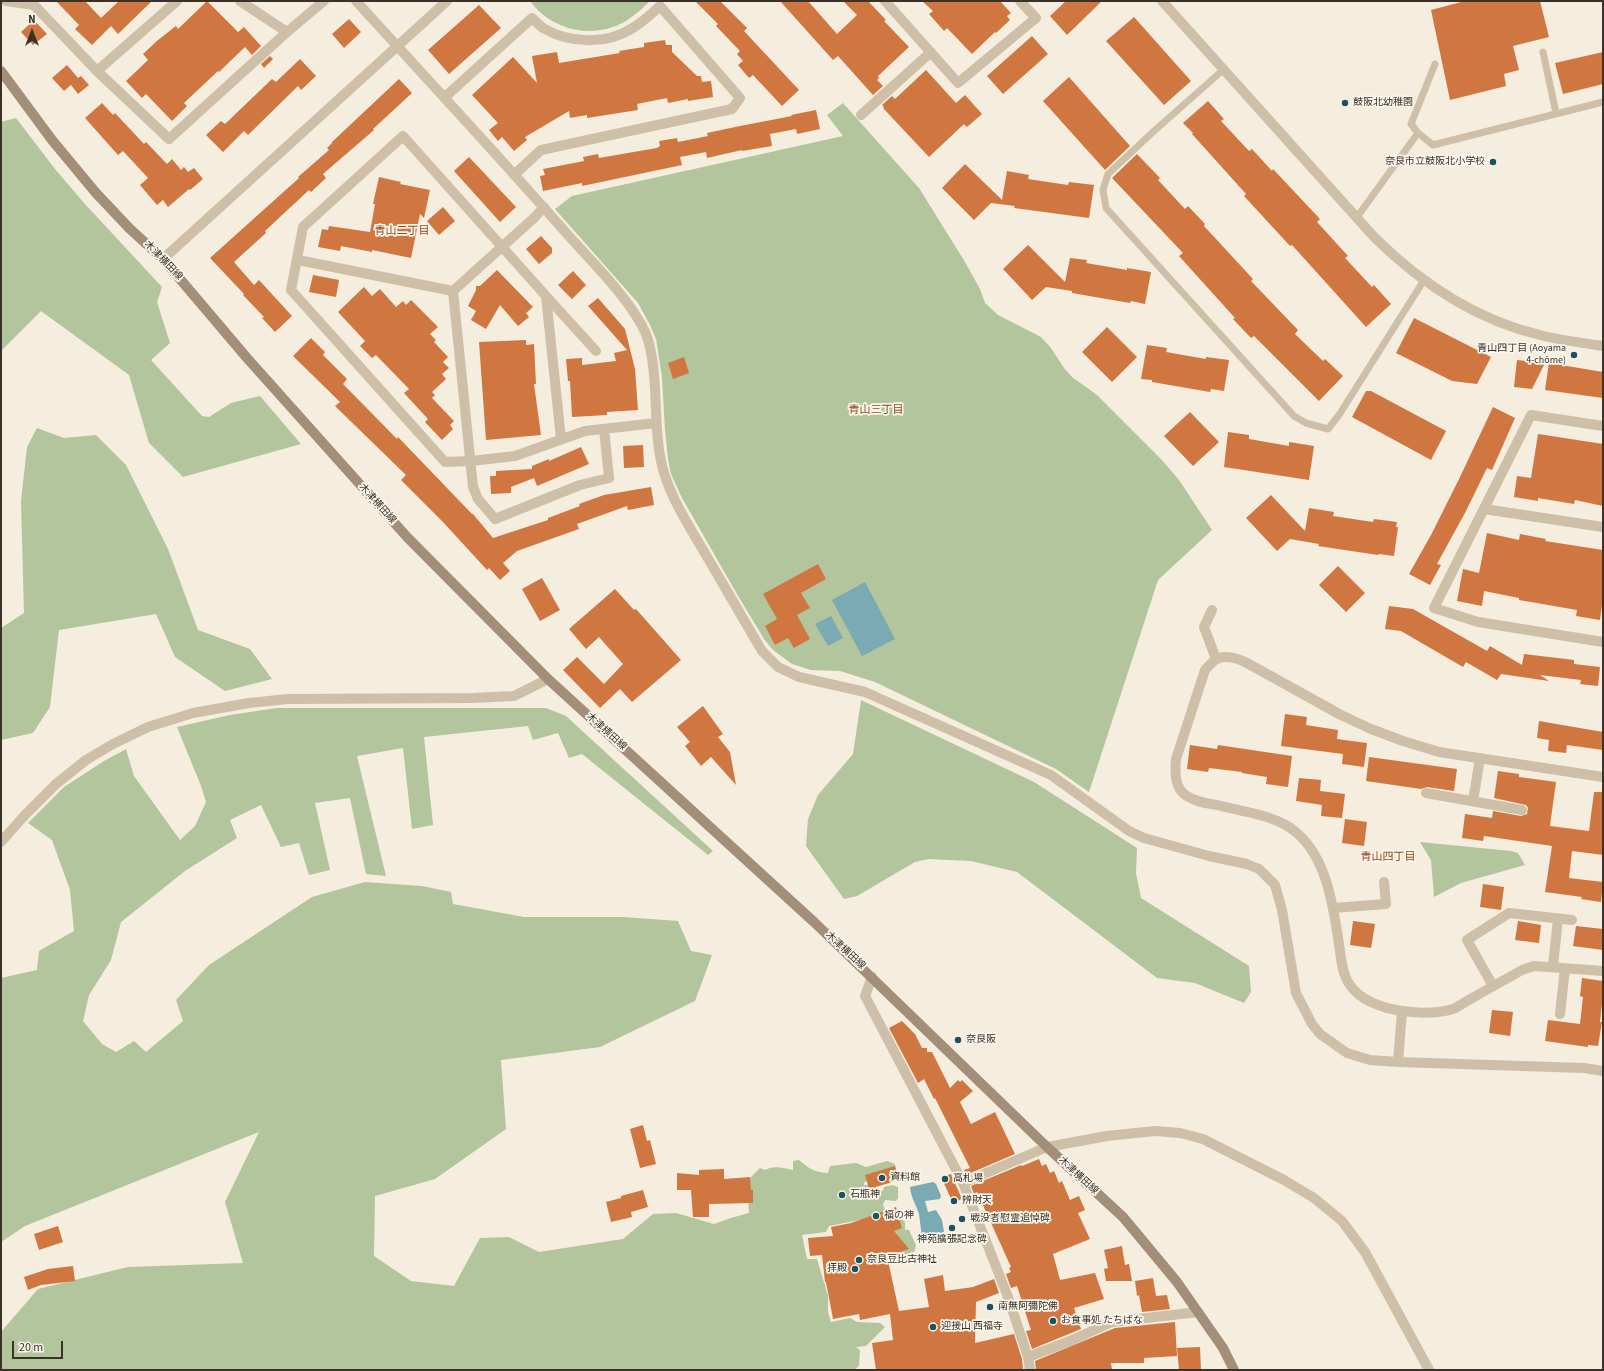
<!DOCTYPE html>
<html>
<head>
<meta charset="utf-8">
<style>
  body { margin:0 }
  #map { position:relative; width:1604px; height:1371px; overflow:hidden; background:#f5edde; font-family:"Source Sans 3",sans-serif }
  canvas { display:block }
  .frame { position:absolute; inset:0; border:2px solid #3a3129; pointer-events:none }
  .north { position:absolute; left:12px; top:12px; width:40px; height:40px; -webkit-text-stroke:3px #fbf6eb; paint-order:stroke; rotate:0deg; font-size:11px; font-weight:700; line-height:16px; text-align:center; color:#3a3129 }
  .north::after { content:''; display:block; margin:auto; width:14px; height:18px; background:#3a3129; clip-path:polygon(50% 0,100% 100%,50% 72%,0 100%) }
  .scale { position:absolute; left:12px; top:1341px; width:51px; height:18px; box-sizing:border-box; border:2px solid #3a3129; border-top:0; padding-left:5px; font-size:12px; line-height:14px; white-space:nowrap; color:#3a3129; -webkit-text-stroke:3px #fbf6eb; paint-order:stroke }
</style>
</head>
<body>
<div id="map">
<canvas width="1604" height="1371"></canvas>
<div class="frame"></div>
<div class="north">N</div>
<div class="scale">20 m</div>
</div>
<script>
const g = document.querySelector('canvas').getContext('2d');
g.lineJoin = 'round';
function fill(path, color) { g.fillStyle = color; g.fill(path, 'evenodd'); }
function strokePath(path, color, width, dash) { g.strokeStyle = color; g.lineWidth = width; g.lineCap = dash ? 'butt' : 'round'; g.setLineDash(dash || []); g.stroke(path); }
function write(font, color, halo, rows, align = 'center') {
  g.font = font + ' "Source Sans 3","Noto Sans JP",sans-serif'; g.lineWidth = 3.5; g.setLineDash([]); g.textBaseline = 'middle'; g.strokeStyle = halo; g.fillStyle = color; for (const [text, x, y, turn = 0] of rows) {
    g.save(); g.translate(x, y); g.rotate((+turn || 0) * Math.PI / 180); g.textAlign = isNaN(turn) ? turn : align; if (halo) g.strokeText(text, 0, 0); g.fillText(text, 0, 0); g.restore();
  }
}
fill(new Path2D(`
  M530,1H650C643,8 635,15 626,21C594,40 552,31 530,1Z
  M843,103L919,188L965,262L980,289L985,303L998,315L1041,337L1051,348L1064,368L1072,377L1097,395L1161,459L1179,480L1212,530L1158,580L1089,792L1056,769L875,682L840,671L811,670L792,664L773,650L764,639L737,594L682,498L671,474L668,459L665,430L662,377L656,339L650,325L638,303L555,209L572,196L843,136L827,115Z
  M16,118L55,169L84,203L162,287L157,302L170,343L151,360L202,416L209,417L231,403L260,396L301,444L183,477L149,443L129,375L41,311L1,351V122Z
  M37,428L64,438L96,435L126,465L168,549L198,630L250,649L272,679L225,691L175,657L156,614L59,630L50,707L33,733L1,740V628L24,613L21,501L27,447Z
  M861,700L1034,782L1137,848L1136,873L1141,898L1249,966L1251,992L1244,1003L1195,983L1157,978L1017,872L971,861L929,859L915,862L857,896L844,899L806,846L808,819L818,795L853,754Z
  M277,708H546L566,716L713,851L708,855L582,754L569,758L558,733L533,740L528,726L424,737L433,825L412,829L403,748L357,756L386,876L366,874L350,798L315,803L330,870L309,875L299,843L281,847L261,805L230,820L237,838L185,871L121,922L111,960L89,995L83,1021L102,1044L116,1052L134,1041L146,1052L183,1021L176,1000L209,965L312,897L365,882L422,886L451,892L453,904L524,917H623L678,921L691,951L712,955L695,1001L600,1047L501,1060L506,1129L435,1179L375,1196L374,1256L411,1281L454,1286L480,1238L509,1237L539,1252L623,1239L653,1214L676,1213L714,1224L731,1218L749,1213L747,1181L760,1168L765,1170C775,1165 783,1168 793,1170V1161L799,1160C808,1168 816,1173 828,1173L830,1166L856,1163L866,1167L887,1161L895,1164L896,1172L870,1179L864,1183V1185H871L883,1191L884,1187L892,1185L898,1187V1198L896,1201L885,1200L883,1205L888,1217L897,1215L905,1222V1230H909L916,1245C914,1253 914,1258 905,1260L897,1255L865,1219L829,1226L826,1232L802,1235L807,1259H817L828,1296V1312L831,1322L850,1318L857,1322L880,1323L885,1327L866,1346L856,1347L860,1350L859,1366L854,1370H1V1332L38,1289L128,1267L243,1263L225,1202L259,1132L25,1226L1,1242V978L37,970L39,951L74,931L70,890L52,840L28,823L64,787L104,761L126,749L134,776L180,840L195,826L206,802L201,786L177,727L230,715Z
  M1420,842L1511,851L1518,853L1525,865L1461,883L1434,897L1431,860Z`), '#b2c59c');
fill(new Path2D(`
  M865,582L895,639L862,656L832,600Z
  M831,616L843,638L828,646L815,624Z
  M933,1182L936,1184L941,1196L940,1199L925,1201L928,1212L936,1210L942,1220L944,1232L934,1236L922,1237C921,1229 920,1222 919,1214C916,1204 911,1198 910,1187Z`), '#7aaab4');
fill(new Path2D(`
  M56,1H85L101,18L119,1H152L118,34L111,26L92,45L75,29L79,25Z
  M207,1L238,32L244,27L261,46L252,55L245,47L219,72L218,71L184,103L187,106L172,121L146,94L142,98L126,81L148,60L143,54L158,40L176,26L178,29Z
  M695,1H720L747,28L744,31L799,90L782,106L753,75L749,78L738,65L743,61L737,54L740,51L716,26L718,24Z
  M780,1H808L837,34L857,15L843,1H868L886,20L884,21L909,47L878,76L879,78L877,80L883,86L873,95L838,56L833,60Z
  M922,1H1000L1011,13L1007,16L1010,20L996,33L995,32L972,54L947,28L944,31L929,14L933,11Z
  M1066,1H1102L1067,35L1050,16Z
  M1465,1H1540L1549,37L1513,46L1519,70L1504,74L1506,86L1450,100L1431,10Z
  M479,5L501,28L449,74L428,50Z
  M1134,17L1191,81L1164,105L1106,41Z
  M349,19L361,32L344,48L332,34Z
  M34,20L47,34L33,45L21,32Z
  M1032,36L1048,54L1003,94L987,76Z
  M665,40L666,45H672V52L697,76H701L702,82L711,81L713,97L688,101V99L668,103L667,98L637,104L638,110L587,118V115L570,118L569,111L525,137L527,140L514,151L502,137L498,141L489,130L498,123L472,95L513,57L537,83L532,56L557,52L559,63L620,53L619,51L644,47V43Z
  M1603,52V84L1563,94L1555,63Z
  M270,56L273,59L264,68L261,64Z
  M300,59L316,76L301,90L298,86L248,135L244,131L223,152L206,135L221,121L225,124L272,79L276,82Z
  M67,65L78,78L81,76L89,85L78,94L71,85L64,91L52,78Z
  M926,70L956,103L965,95L982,114L967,127L964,124L929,157L883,108L884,107L882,105L892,96L895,99Z
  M1069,77L1130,146L1105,170L1043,101Z
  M399,79L412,93L373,129L374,130L323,174L326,178L311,192L309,190L265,231L266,233L234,262L254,285L259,280L292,316L275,332L262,318L264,317L243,295L244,294L210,258L299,178L298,177L329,150L327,148L332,143V142Z
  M1208,101L1224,119L1221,121L1249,151L1252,149L1272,171L1273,169L1320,219L1317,222L1348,256L1345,258L1372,287L1374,285L1391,304L1366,327L1292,245L1290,246L1244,196L1246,194L1192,134L1193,133L1183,123Z
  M102,103L113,115L115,113L144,144L146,142L167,164L172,159L181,170L184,167L188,172L194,168L203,179L190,190L189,189L168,207L163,200L157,205L140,185L148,178L123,151L118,155L85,118Z
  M816,110L820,129L797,134L796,129L770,134L772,146L742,151V150L707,158L706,152L680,157L682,165L582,186V183L543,191L540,176L545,175L543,169L584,161L583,157L598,154L599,158L657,148L660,146L659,141L677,138L678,142L708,136L707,133L740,126L792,116L791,115Z
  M1137,154L1160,178L1158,180L1185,209L1188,206L1205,224L1204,226L1253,279L1251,281L1298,330L1295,334L1323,361L1325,359L1343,376L1319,401L1254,336L1251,338L1233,319L1235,318L1179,256L1183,253L1112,178Z
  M469,157L516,207L500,222L454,171Z
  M965,164L1002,200L1007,171L1029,175L1028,179L1068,185L1069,182L1094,185L1089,218L1014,208L1015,206L991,203L974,220L942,188Z
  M379,177L401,182L400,184L430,190L424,218L420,214L411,258L372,250V252L341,246L340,251L318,247L322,229L328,230L329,226L370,232L375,204H373Z
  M443,207L455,221L439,235L427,221Z
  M541,236L552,248V253L539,264L526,249Z
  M1028,245L1065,282L1070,258L1087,260L1086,263L1127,270V268L1151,272L1145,304L1131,301L1130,303L1072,293V291L1046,287L1032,300L1003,269Z
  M497,270L533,307L526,313L529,317L518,326L500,305L486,329L471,320L476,311L468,306L476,290V286H480Z
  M573,271L586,285L572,299L558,285Z
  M313,275L339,280L336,297L309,292Z
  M364,287L372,296L380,289L396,307L403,301L406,305L411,300L438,327L430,334L436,340L434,342L448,357L443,362L449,368L442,374L446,379L432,392L435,395L432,398L454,421L450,425L453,429L442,440L425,422L428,419L404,393L409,389L376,355L372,358L360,346L365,341L338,312Z
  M598,298L625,329L635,369L638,410L607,412V415L572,417L570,381H568L566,359L582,358V365L616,361L614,353L627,350L588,306Z
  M1414,318L1491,357L1477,384L1452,381L1396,353Z
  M1107,327L1137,357L1112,382L1082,352Z
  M311,338L325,352L323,355L347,379L343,384L397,439L398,437L472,514H473L493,538L548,520V518L580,506L579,504L604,495L651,487L654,505L628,510L627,506L577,524L579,529L517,551L503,563L510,571L500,580L489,568L487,570L443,522L401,480L406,475L335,406L340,402L293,356Z
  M526,340V345L534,344L536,384H534L541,435L486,440L479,342Z
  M1147,345L1167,348L1166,352L1206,359V357L1229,360L1224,391L1211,389L1210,392L1152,382V380L1141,379Z
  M684,357L689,373L673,379L668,363Z
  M1517,360L1545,363L1532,389L1514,387Z
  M1549,363L1603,372V398L1545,390Z
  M1366,391H1371L1446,431L1431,460L1352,417Z
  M1493,407L1515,418L1492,470L1487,468L1466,511L1437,564L1441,565L1430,585L1409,574L1431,535L1460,477Z
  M1190,412L1219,442L1193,466L1164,436Z
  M1228,432L1249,435V439L1289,446V442L1314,446L1309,480L1224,467Z
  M1538,434L1603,444V506L1575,500L1574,504L1538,498V501L1514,497L1517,476L1531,478Z
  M643,445L644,467L624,468L623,446Z
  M581,447L589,464L537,486L534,478L511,487V493L491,494L490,476H496V471L532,469V466L549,459V461Z
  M1271,495L1305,531L1309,508L1334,512L1333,516L1373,522L1374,519L1397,522L1396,527H1398L1394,556L1379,554L1378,555L1318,546L1319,544L1290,539L1277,551L1246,518Z
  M1487,533L1519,540L1520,534L1546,539L1545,541L1603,550V598L1600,620L1576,616L1577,610L1519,600V598L1484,591L1482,606L1457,601L1463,569L1479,573Z
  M818,564L826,579L801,593L810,608L797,615L810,639L794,648L788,638L775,645L765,626L777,619L763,594Z
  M1338,566L1365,593L1346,612L1319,585Z
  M542,578L560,610L540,621L522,589Z
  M615,589L634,610L636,609L681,660L632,702L620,689L600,708L563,670L577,657L604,684L623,664L599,637L586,649L569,629Z
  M1389,606L1413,609L1487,651L1490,646L1522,665L1524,654L1574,660V664L1600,667L1598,686L1580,684L1581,680L1540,675L1549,681L1501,674L1497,680L1466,662L1463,667L1401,631L1385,629Z
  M703,706L723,734L718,737L730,752L736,785L711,757L701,766L685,746L690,742L677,727Z
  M1285,714L1307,717L1306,725L1338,730L1337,739L1367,743L1364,767L1342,764L1343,754L1281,746Z
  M1539,721L1603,732V750L1567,745L1566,753L1548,751L1549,740L1537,738Z
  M1190,745L1217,749L1218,745L1292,756L1288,787L1266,784L1267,777L1242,773V772L1209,768L1208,772L1187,769Z
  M1369,757L1457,769L1454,791L1427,787L1421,789L1366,781Z
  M1498,771L1519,774V777L1556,782L1550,826L1589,831L1594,792H1603V855L1572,851L1569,878L1603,882L1601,902L1581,899L1582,897L1545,892L1552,846L1484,836L1483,841L1462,838L1465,814L1492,818L1493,811L1521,816L1527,814L1528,808L1526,805L1494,798Z
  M1299,778L1321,780L1320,791L1345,794L1342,818L1321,816L1322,805L1296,801Z
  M1345,819L1367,822L1364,846L1342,843Z
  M1483,884L1504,887L1501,910L1480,907Z
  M1353,921L1375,924L1371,948L1350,945Z
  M1518,921L1541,925L1539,943L1515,940Z
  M1576,926L1603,929V950L1573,946Z
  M1582,978L1603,981V995L1600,1022H1602L1598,1046L1588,1045V1047L1545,1041L1548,1020L1580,1024L1583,997L1580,996Z
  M1492,1010L1513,1012L1510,1036L1489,1033Z
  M902,1021L915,1034L922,1048H927V1052H932L950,1088L958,1080L960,1082L962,1080L973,1091L960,1102L971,1124L995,1112L1015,1154L966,1175L964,1170L970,1168L935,1098L934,1099L924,1079L918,1083L889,1028Z
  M643,1125L647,1141L650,1140L656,1164L640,1168L630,1129Z
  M1039,1159L1042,1166L1046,1164L1050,1173L1054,1171L1059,1183L1062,1181L1070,1200L1079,1196L1085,1210L1078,1213L1090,1239L1053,1254L1060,1280L1095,1273L1104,1299L1074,1308L1081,1329L1032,1349L1026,1331L1031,1330L1017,1286L1011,1288L1006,1274L1011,1272L1009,1268L1011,1267L977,1192L974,1194L971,1186L1021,1165L1022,1166Z
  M895,1166L899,1180L869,1189L865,1175Z
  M724,1169V1179L750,1177L751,1190H753V1203L709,1204V1217H693L691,1190H677V1173L699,1175V1170Z
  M951,1174L962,1199L953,1203L941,1177Z
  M643,1190L648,1207L631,1212L632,1217L611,1222L606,1202L621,1198V1196Z
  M896,1207L902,1228L894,1231L909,1249L887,1256L899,1311L929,1307L924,1279L943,1275L945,1291L973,1287L994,1279L999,1293L976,1302L975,1343L1014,1334L1022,1359L1023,1370H876L872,1343L893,1340L890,1314L860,1320L859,1314L833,1319L826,1282H825L822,1255L810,1256L808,1238L833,1236L831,1227L851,1223Z
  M58,1226L63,1242L39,1250L34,1234Z
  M1122,1246L1125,1265L1129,1264L1132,1281H1106L1104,1269L1108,1268L1104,1250Z
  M73,1266L75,1281L41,1285L28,1290L24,1277L48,1269Z
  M1153,1278L1156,1296L1167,1295L1170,1309L1142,1312L1139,1295L1137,1296L1135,1281Z
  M1175,1322L1177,1356L1144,1358V1363H1111L1112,1370H1036L1035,1361L1115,1328Z
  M1200,1347L1201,1370H1179L1177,1348Z`), '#d07741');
strokePath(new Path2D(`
  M1543,52L1556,113
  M1435,64L1411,124L1418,133L1433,145L1603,102
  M1223,70L1154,131L1108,174L1103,190L1106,208L1294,416L1306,423L1328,429L1339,415L1424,280
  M1357,217L1418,133`), '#cebfa8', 7);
strokePath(new Path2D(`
  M6,1L34,5L97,71L169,139L287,32L324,1
  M240,1L287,32
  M356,1C427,79 499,156 568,235C592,262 632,301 646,334C659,369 653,418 660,456C666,492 688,524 706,555C725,587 743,619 762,651L778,667L799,677L865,692L1051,775L1129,831L1144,838L1209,856L1247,864L1259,869L1275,885L1282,910L1296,993L1312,1024L1320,1034L1347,1053L1370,1060L1398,1062L1584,1068L1603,1071
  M885,1L958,83L1036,18L1020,1
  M97,71L177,1
  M445,97L532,18C535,21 539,25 543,28C568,43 606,45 631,29C642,23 651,14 660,6L740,98L732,109L541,150L514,175
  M861,115L931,52
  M544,207L535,217L453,291L473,487L478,499L495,519L580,485L609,478L604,429
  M298,260L453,291
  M546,296L596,351
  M1603,426L1531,415L1434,608L1478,622L1603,642
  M561,439L546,296L403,136L303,227L291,290L445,462L471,461L515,456L585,431L656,423
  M1484,509L1603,527
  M1212,610L1204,627L1216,659
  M1603,777L1439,752L1403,741L1371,729L1341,715L1247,663C1238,658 1223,654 1215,660C1211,663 1208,667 1205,670L1176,759C1175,769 1174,785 1183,793C1192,801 1205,803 1217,805C1240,811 1268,814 1289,827C1326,851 1333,904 1339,944C1341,956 1341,970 1348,982C1357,997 1371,1003 1387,1008C1407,1013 1433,1015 1453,1009C1460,1006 1468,1000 1474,997C1490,988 1506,979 1522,970L1534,966L1603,971
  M1426,793L1522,810
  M1473,801L1480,758
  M1333,908L1386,904L1384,882
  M1553,966L1558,919
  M872,977L865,996L963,1183L1008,1297L1028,1357L1030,1370
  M1493,986L1467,940L1509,913L1572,920
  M1560,1014L1565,968
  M1398,1062L1402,1011
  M963,1183L1047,1147L1107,1136L1155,1131L1180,1133L1203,1139L1284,1180L1314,1198L1342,1221L1365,1252L1429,1370
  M1028,1357L1070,1341L1112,1322L1198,1312`), '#cebfa8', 10);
strokePath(new Path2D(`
  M1162,1L1375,238C1421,283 1476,320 1540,335C1560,340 1582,343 1603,346
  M163,259L447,1
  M1,842L25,815L56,784L86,760L113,744L148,727L193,713L249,703L288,699L473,698L514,696L548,679`), '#cebfa8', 10);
strokePath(new Path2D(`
  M1,71L52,140L96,193L130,229L163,259L247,358L407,537L548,679L814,922L1047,1147L1123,1217L1177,1282L1223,1348L1234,1370`), '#a28e79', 10);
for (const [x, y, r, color] of [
  [1345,103,4,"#1a5260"],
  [1493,162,4,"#1a5260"],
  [1574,355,4,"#1a5260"],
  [958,1040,4,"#1a5260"],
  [882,1178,4,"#1a5260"],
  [945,1179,4,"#1a5260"],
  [842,1195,4,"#1a5260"],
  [954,1201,4,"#1a5260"],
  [876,1216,4,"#1a5260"],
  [962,1219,4,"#1a5260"],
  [952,1228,4,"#1a5260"],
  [859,1260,4,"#1a5260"],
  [855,1269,4,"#1a5260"],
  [990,1307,4,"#1a5260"],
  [1053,1321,4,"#1a5260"],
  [933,1327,4,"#1a5260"]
]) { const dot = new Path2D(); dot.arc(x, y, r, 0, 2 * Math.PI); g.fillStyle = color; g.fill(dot); strokePath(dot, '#fbf6eb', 1.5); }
write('10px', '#3a3129', '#fbf6eb', [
  ["鼓阪北幼稚園",1353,103],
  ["奈良市立鼓阪北小学校",1485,162,"right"],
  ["青山四丁目 (Aoyama",1566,349,"right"],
  ["4-chōme)",1566,361,"right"],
  ["奈良阪",966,1040],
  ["資料館",890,1178],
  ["高札場",953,1179],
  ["石瓶神",850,1195],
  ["辨財天",962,1201],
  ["福の神",884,1216],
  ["戦没者慰霊追悼碑",970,1219],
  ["神苑擴張記念碑",952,1240,"center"],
  ["奈良豆比古神社",867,1260],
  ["拝殿",847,1269,"right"],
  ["南無阿彌陀佛",998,1307],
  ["お食事処 たちばな",1061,1321],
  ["迎接山 西福寺",941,1327]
], 'left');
write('10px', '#3a3129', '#fbf6eb', [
  ["木津横田線",163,261,46],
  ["木津横田線",377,504,48],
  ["木津横田線",606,732,42],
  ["木津横田線",845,951,43],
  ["木津横田線",1078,1176,43]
]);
write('11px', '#91471b', '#fbf6eb', [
  ["青山二丁目",402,232],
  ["青山三丁目",876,411],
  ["青山四丁目",1388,858]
]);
</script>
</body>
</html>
